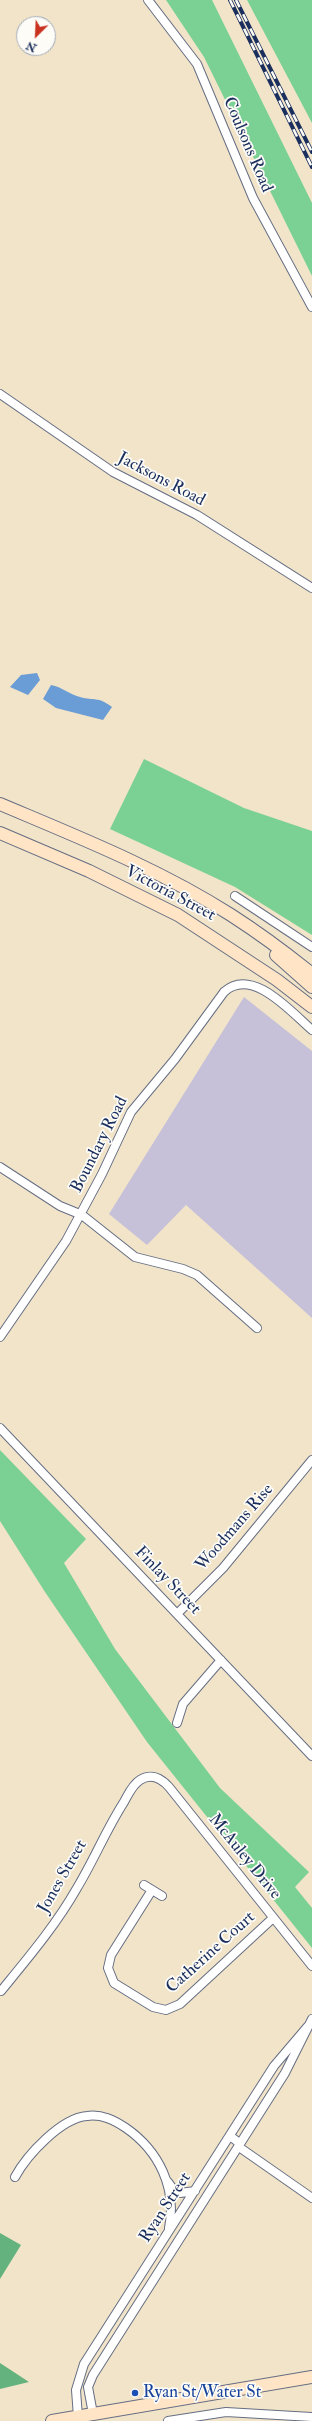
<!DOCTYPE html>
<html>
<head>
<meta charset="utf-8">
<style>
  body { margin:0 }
  #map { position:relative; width:312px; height:2421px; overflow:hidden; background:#f1e4c9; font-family:"IM FELL Double Pica",serif }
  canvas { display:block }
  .north { position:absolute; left:16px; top:16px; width:40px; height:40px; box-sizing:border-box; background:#fdfcf7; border:1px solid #a3aaba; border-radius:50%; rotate:204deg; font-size:11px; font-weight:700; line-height:16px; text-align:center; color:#1b2f5e }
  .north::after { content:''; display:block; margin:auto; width:14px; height:18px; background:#c8321e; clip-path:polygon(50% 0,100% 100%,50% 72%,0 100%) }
</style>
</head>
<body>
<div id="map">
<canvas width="312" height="2421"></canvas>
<div class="north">N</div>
</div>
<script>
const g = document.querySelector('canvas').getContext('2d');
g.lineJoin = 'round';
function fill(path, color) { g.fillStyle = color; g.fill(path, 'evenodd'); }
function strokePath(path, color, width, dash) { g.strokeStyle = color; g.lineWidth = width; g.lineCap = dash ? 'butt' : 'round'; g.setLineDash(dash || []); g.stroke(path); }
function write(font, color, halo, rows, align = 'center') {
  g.font = font + ' "IM FELL Double Pica",serif'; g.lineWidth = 3.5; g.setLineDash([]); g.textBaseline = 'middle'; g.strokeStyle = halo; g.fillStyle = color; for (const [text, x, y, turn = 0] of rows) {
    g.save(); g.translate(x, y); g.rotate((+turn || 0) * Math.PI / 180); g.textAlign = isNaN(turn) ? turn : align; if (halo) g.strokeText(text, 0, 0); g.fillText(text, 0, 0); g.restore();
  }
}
fill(new Path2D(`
  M244,997L312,1051V1318L186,1205L147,1245L109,1214Z`), '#c6c0d9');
fill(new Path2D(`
  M166,0H212L312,203V276L204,57Z
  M247,0H312V123Z
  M144,759L244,808L312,831V935L235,887L110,829Z
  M0,1450L86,1539L64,1563L115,1649L220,1788L309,1872L295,1887L312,1908V1948L147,1742L45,1592L0,1521Z`), '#7bd194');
fill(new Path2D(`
  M0,2233L21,2245L0,2279Z
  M0,2363L29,2382L0,2389Z`), '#64b37e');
fill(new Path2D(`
  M37,673L40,680L28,695L10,687L21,675Z
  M51,685C62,687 69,694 80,697C95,701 97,696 112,707L103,720L56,708L43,699Z`), '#6a9cd5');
const street = new Path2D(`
  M148,0L197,64L253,198L312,307
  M0,394L113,472L197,515L312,588
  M235,896L312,947
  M0,1167L60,1206L82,1215L135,1257L183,1269L197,1275L257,1328
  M0,1337L66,1241L102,1174L131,1112L175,1059L224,992C252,966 291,1012 312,1030
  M0,1428L312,1756
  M177,1614L223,1568L312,1460
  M177,1723L183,1704L221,1660
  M144,1885L162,1896
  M152,1890L111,1955L108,1968L114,1983L153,2007L166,2010L180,2004L273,1918
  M1,1991C28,1958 56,1925 77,1888C94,1860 106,1830 124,1802C128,1795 132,1785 140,1780C151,1773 161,1778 169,1787L312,1966
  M230,2136L238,2142L239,2147L312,2198
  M15,2177C27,2155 61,2118 87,2116C102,2114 114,2120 126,2128C159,2151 177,2188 169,2228
  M168,2182L173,2189L180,2193L195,2191
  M93,2414L88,2387L93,2375L285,2073L312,2019
  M78,2417L76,2390L84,2364L274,2066L308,2026
  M168,2421L226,2412L312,2417`);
const secondary = new Path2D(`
  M0,804C78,837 159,869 231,915C259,933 286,953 312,974
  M0,833L89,871L178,915L277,980L312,1007
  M276,955L312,987
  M52,2421L312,2377`);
strokePath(street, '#666e83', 10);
strokePath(secondary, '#666e83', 14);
strokePath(street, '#fff', 8);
strokePath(secondary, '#ffe4c6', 12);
const rail = new Path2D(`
  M230,0L312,167
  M236,0L312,152`);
strokePath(rail, '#1b2f5e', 4);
strokePath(rail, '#fdfcf7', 2.5, [8]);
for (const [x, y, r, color] of [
  [135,2393,4,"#1a4fb4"]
]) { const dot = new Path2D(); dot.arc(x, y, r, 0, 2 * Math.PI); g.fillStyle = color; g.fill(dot); strokePath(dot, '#fdfcf7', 1.5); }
write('17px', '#1b2f5e', '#fdfcf7', [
  ["Coulsons Road",247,145,67],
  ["Jacksons Road",161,480,28],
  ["Victoria Street",170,894,28],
  ["Boundary Road",100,1145,-63],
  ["Woodmans Rise",235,1528,-49],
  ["Finlay Street",167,1581,46],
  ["McAuley Drive",244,1857,51],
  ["Jones Street",63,1877,-60],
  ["Catherine Court",211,1953,-42],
  ["Ryan Street",166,2208,-57]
]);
write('17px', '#164399', '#fdfcf7', [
  ["Ryan St/Water St",143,2393]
], 'left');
</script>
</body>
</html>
